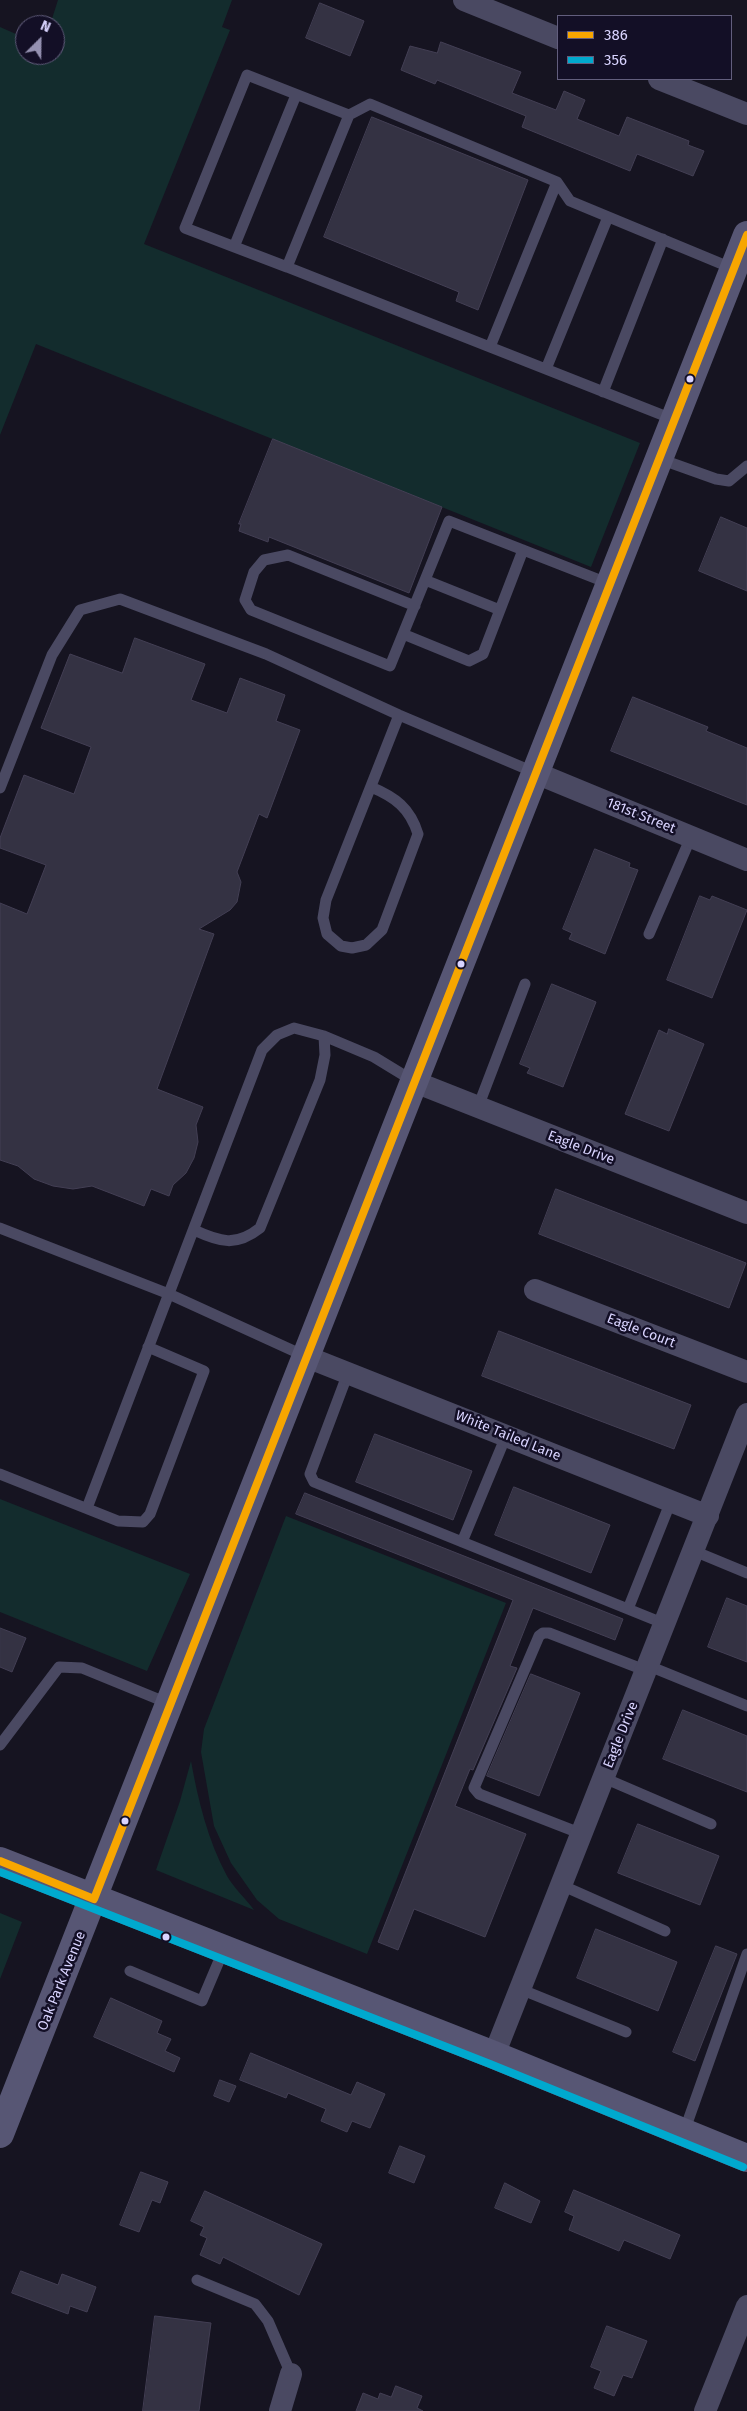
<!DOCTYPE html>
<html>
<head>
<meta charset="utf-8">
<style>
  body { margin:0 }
  #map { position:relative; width:747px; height:2411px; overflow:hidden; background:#161421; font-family:"Fira Sans",sans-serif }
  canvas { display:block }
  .legend { position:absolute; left:557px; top:15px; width:175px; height:65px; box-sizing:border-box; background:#130f26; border:1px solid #625e7d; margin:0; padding:6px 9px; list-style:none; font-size:15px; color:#d9d4ff }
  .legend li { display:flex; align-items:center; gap:10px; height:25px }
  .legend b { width:25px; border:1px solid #625e7d }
  .north { position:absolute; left:15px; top:15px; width:50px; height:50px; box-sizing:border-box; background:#130f26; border:1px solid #625e7d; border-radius:50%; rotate:23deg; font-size:14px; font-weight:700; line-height:20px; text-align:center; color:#d9d4ff }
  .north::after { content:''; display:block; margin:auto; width:18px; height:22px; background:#9591b1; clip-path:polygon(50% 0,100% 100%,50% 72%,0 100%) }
</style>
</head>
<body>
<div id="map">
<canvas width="747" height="2411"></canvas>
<ul class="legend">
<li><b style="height:6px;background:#f7a600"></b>386</li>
<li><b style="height:6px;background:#00a9ce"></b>356</li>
</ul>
<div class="north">N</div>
</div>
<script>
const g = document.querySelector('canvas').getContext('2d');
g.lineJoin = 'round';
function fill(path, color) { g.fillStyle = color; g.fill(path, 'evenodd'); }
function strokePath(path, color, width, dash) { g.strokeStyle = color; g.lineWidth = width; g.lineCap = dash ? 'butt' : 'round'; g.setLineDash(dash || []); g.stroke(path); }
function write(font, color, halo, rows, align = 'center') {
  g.font = font + ' "Fira Sans",sans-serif'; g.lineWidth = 5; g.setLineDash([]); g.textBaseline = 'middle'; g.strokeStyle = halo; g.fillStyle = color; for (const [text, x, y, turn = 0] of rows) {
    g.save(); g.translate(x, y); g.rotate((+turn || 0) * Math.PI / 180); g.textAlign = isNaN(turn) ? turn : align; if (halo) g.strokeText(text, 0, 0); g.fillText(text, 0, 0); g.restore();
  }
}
fill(new Path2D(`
  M58,0H232L222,27L230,30L144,244L640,443L591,567L36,344L0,435V27L25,38V55H55V25H50Z
  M0,1499L190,1574L147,1671L0,1612Z
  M286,1516L506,1603L367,1954L279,1919L257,1900L231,1863L214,1826L201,1752L204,1729Z
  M191,1761C198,1800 208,1841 227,1876C234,1888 246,1899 254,1910L156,1870L180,1801Z
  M0,1913L22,1922L0,1979Z`), '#132c2d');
const building = new Path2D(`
  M320,3L364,21L350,56L306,38Z
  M441,42L521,72L512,93L556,110L564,91L585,100L577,119L619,136L627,117L689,141L688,145L704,151L693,176L637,154L630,171L522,127L526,116L437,80L435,84L401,70L410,46L437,53Z
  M372,117L528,180L478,310L456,301L459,292L324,237Z
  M273,439L442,507L409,593L269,537L268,542L239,531L241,524H239Z
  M721,517L747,528V591L699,571Z
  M135,638L205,664L191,700L227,713L240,678L285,695L276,721L300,730L267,818L259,814L237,872L241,882L237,902L230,910L199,929L214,934L157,1089L203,1107L196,1125L198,1142L194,1158L186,1173L173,1185L169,1196L151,1189L144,1206L92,1186L73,1189L53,1186L34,1179L18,1166L0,1160V903L27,914L46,865L0,848V838L24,775L74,794L91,747L41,728L70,654L122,673Z
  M633,697L708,727L706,731L747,748V805L611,751Z
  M595,849L630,863L629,867L638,870L605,954L569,939L572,933L563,929Z
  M700,896L710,900L712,896L747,910L712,998L667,980Z
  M552,984L596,1002L563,1087L527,1073L530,1068L520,1064Z
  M669,1029L704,1044L669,1131L625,1114L659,1030L667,1034Z
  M556,1189L746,1263L729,1308L539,1234Z
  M499,1331L691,1405L674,1449L482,1376Z
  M375,1434L472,1471L453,1520L356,1482Z
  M514,1487L610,1525L591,1573L495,1535Z
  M305,1493L623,1619L615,1640L533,1608L510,1666L517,1668L473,1770L470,1769L455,1806L526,1834L485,1937L414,1909L398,1950L378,1942L513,1600L296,1514Z
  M727,1598L747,1606V1662L708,1647Z
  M0,1628L26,1638L12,1672L0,1667Z
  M531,1674L580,1693L539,1796L487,1776Z
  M683,1710L747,1736V1792L663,1759Z
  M638,1824L719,1856L700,1905L618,1873Z
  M596,1929L677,1962L658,2011L577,1978Z
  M716,1946L737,1954L695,2061L673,2052Z
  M111,1998L162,2021L157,2033L171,2039L165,2051L180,2058L174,2072L94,2037Z
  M251,2053L351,2095L357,2082L385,2094L370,2128L352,2121L347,2132L321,2121L326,2109L288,2093L286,2098L240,2080Z
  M220,2080L236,2086L229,2102L214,2096Z
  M400,2146L425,2156L414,2183L389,2173Z
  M141,2172L168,2182L160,2203L152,2200L139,2232L120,2225Z
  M505,2183L540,2201L531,2223L495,2208Z
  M574,2190L680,2235L670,2259L624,2240L619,2251L569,2230L574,2216L565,2212Z
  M205,2191L322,2244L299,2295L223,2257L220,2264L200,2255L207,2238L200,2235L204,2227L191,2221Z
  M21,2271L58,2285L62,2274L96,2287L87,2312L70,2306L68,2314L12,2293Z
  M155,2316L211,2323L199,2411H143Z
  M607,2326L647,2341L632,2378L623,2375L614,2396L594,2388L601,2371L591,2367Z
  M396,2386L422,2396L417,2408L423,2411H356L363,2393L378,2399L380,2393L391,2397Z`);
fill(building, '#343243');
strokePath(building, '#433f54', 1);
strokePath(new Path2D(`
  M234,247L296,95
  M287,267L185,228L247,75L349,115
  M490,347L557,182
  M546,369L608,217
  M603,392L663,239
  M675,420L287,267L349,115L370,104L557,182L570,201L734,269
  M660,459L716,479L729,481L747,466
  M425,580L500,610
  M415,606L288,555L264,560L254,572L245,600L251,610L390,666L449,521L610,584
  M403,634L469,661L483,654L523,550
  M371,787C395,797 410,808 418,834L382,930L366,945L352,948L341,946L327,934L323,918L326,900L399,715
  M0,788L52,655L80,610L120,599L266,654L399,715L536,773
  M649,934L691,837
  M478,1107L525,984
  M0,1228L169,1294L307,1357
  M194,1230C220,1242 236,1247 260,1228L320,1080L325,1055L324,1036
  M348,1373L310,1474L314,1482L665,1624
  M0,1474L118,1521L143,1522L150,1514L204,1371L148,1347
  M87,1508L262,1050L277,1035L294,1028L324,1036L374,1057L415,1082
  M462,1542L506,1436
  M694,1551L747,1573
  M628,1609L671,1501
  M649,1666L747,1706
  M0,1745L59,1667L82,1668L170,1704
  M604,1778L711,1824
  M582,1834L479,1794L474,1788L539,1636L543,1633H549L647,1671
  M561,1885L665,1931
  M130,1971L202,2001L224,1949
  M520,1989L626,2032
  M684,2132L747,1954
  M197,2280L255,2304L268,2321L291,2374`), '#4a4962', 11);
strokePath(new Path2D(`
  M464,0L558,38
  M659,79L747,114
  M536,773L747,860
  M415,1082L747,1213
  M535,1290L747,1372
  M307,1357L708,1516
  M494,2055L747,1414
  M280,2411L291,2374
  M705,2411L747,2306`), '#4a4962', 22);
strokePath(new Path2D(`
  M0,1861L494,2055L747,2158
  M0,2134L747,235`), '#575674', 28);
strokePath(new Path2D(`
  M0,1861L94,1899
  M94,1899L747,235`), '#f7a600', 8);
strokePath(new Path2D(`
  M0,1872L490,2064L743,2167`), '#00a9ce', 8);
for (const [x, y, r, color] of [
  [690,379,4.5,"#d9d4ff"],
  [461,964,4.5,"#d9d4ff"],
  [125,1821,4.5,"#d9d4ff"],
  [166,1937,4.5,"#d9d4ff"]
]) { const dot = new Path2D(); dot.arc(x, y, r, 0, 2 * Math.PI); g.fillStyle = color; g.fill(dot); strokePath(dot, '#130f26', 2); }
write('14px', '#d9d4ff', '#130f26', [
  ["181st Street",641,816,22],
  ["Eagle Drive",581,1148,21],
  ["Eagle Court",641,1331,21],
  ["White Tailed Lane",508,1436,22],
  ["Eagle Drive",621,1735,-68],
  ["Oak Park Avenue",62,1981,-68]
]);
</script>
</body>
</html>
